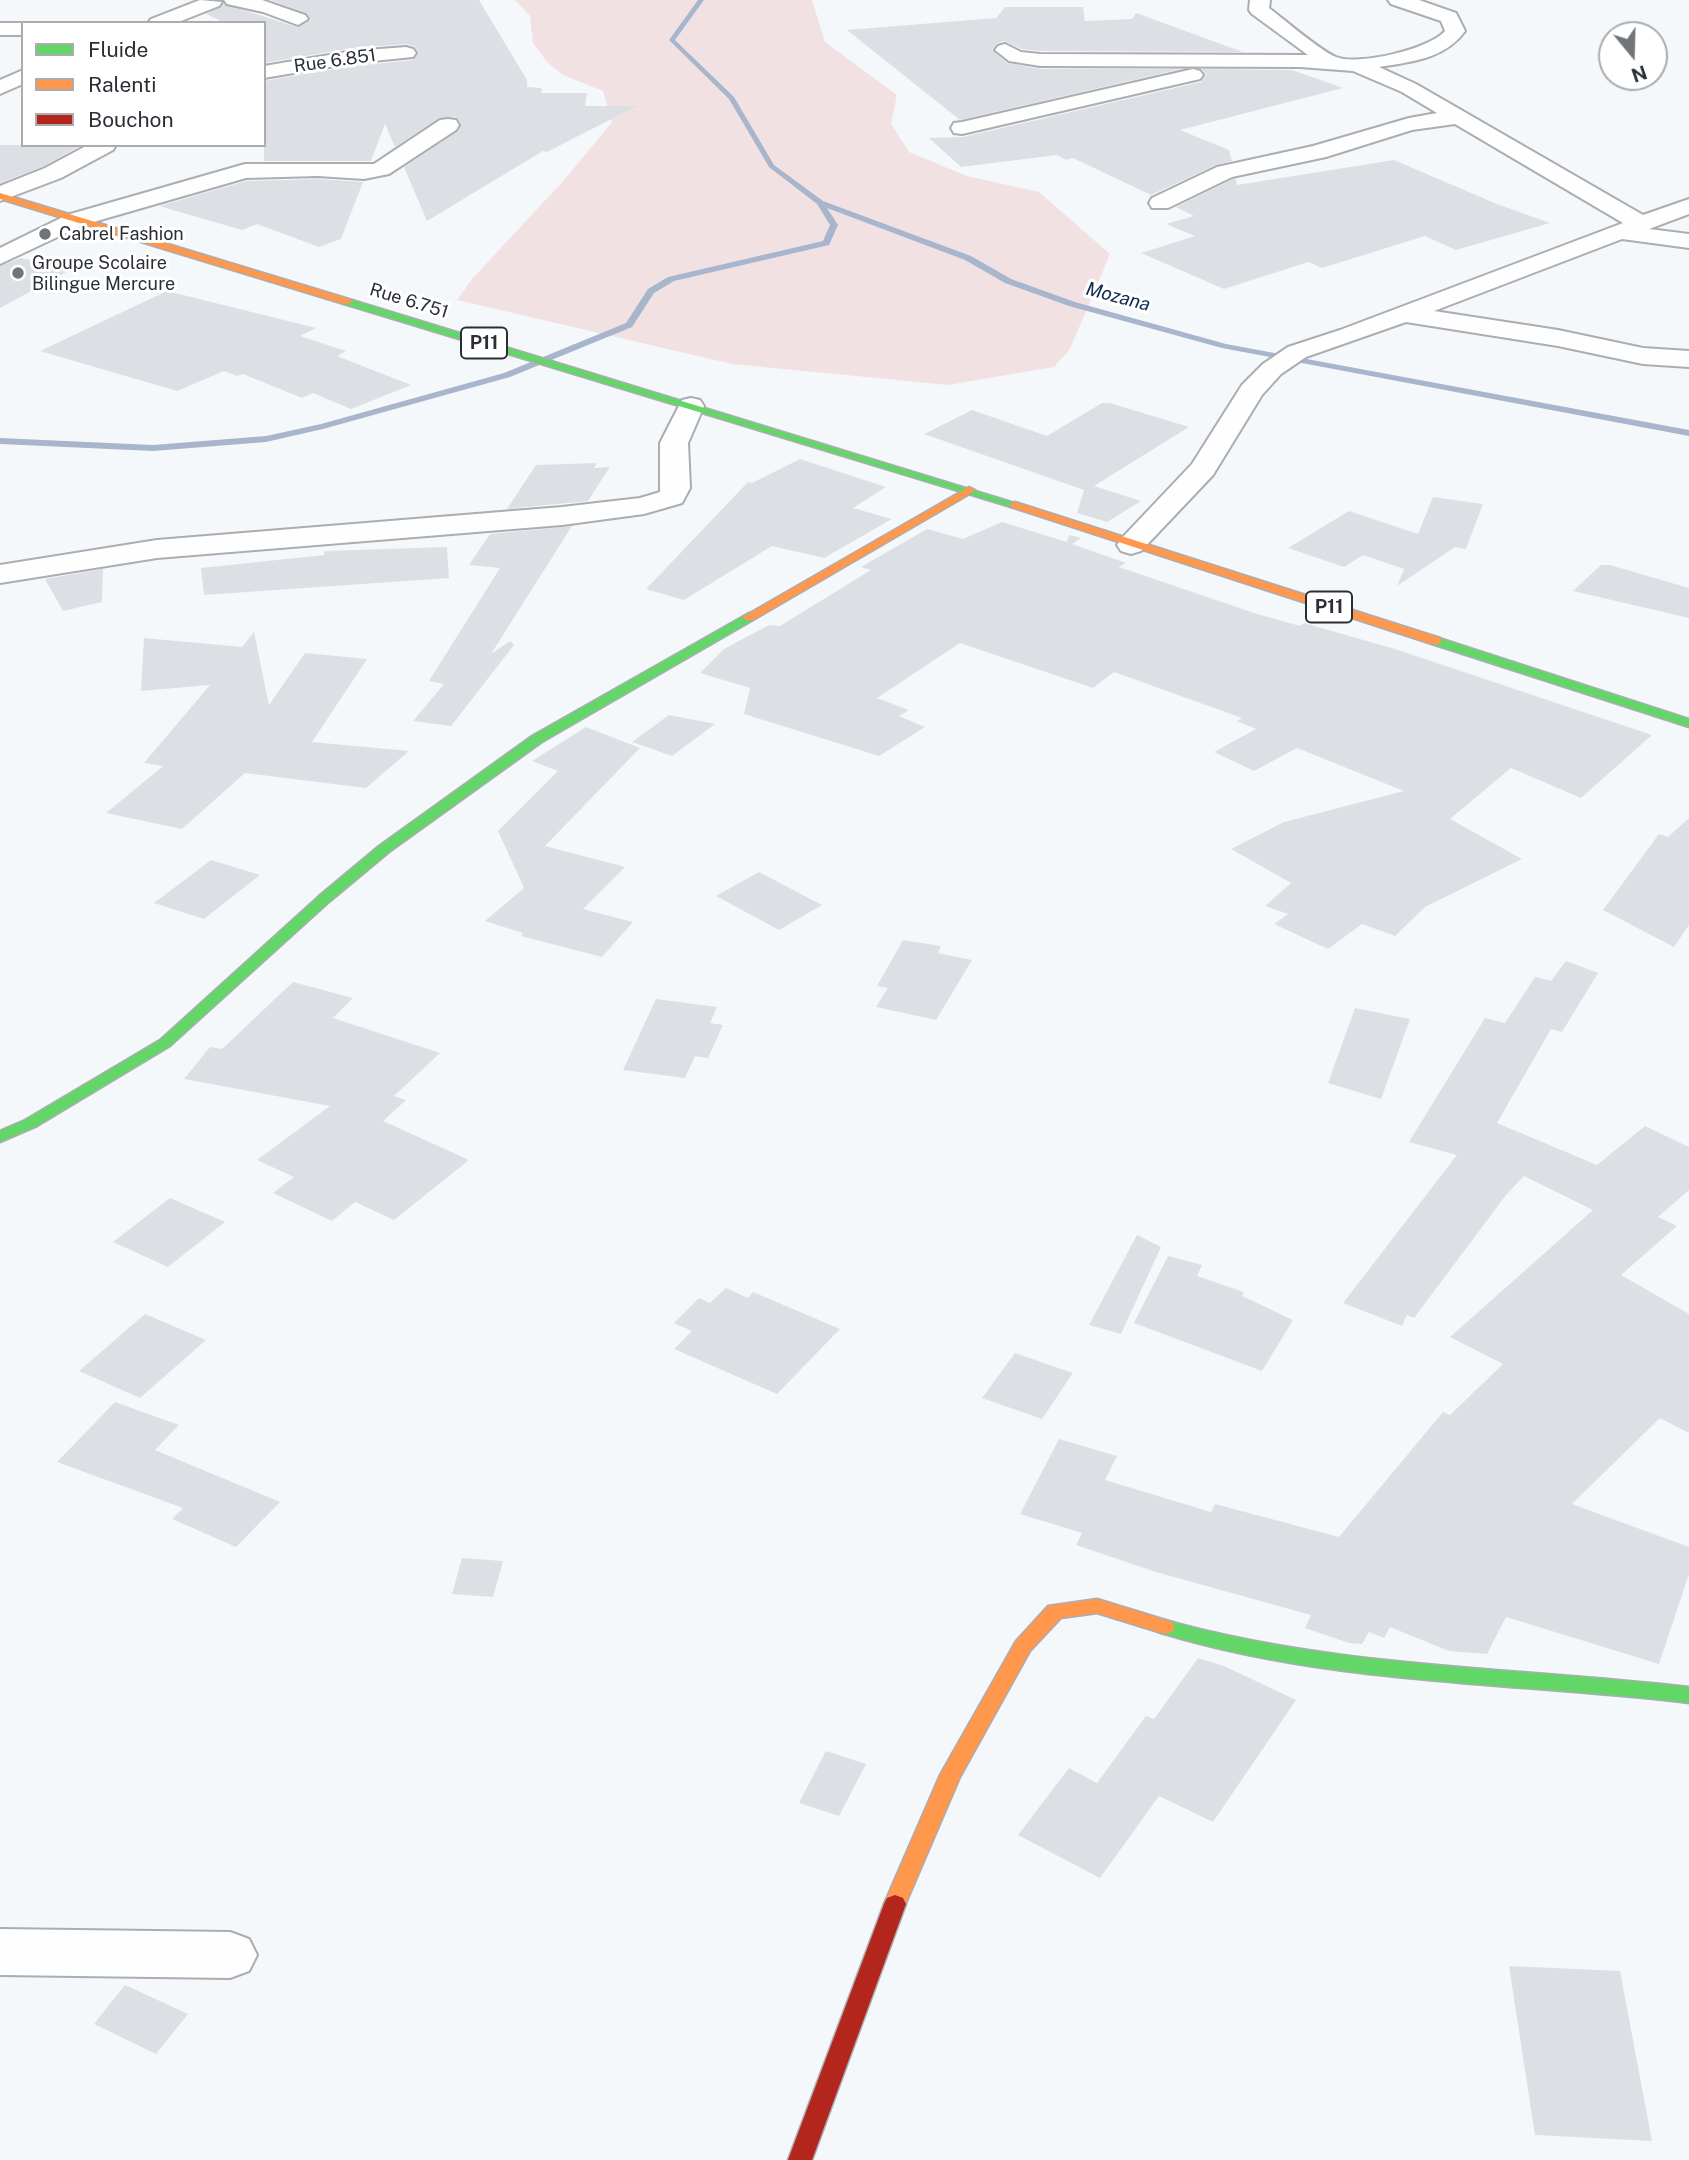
<!DOCTYPE html>
<html>
<head>
<meta charset="utf-8">
<style>
  body { margin:0 }
  #map { position:relative; width:1689px; height:2160px; overflow:hidden; background:#f5f8fb; font-family:"Public Sans",sans-serif }
  canvas { display:block }
  .legend { position:absolute; left:21px; top:21px; width:245px; height:126px; box-sizing:border-box; background:#fff; border:2px solid #aaacae; margin:0; padding:9px 12px; list-style:none; font-size:21px; color:#2a2f35 }
  .legend li { display:flex; align-items:center; gap:14px; height:35px }
  .legend b { width:35px; border:2px solid #aaacae }
  .north { position:absolute; left:1598px; top:21px; width:70px; height:70px; box-sizing:border-box; background:#fff; border:2px solid #aaacae; border-radius:50%; rotate:161deg; font-size:19px; font-weight:700; line-height:28px; text-align:center; color:#2a2f35 }
  .north::after { content:''; display:block; margin:auto; width:24px; height:32px; background:#71757a; clip-path:polygon(50% 0,100% 100%,50% 72%,0 100%) }
</style>
</head>
<body>
<div id="map">
<canvas width="1689" height="2160"></canvas>
<ul class="legend">
<li><b style="height:9px;background:#63d668"></b>Fluide</li>
<li><b style="height:9px;background:#ff974d"></b>Ralenti</li>
<li><b style="height:9px;background:#b3261e"></b>Bouchon</li>
</ul>
<div class="north">N</div>
</div>
<script>
const g = document.querySelector('canvas').getContext('2d');
g.lineJoin = 'round';
function fill(path, color) { g.fillStyle = color; g.fill(path, 'evenodd'); }
function strokePath(path, color, width, dash) { g.strokeStyle = color; g.lineWidth = width; g.lineCap = dash ? 'butt' : 'round'; g.setLineDash(dash || []); g.stroke(path); }
function write(font, color, halo, rows, align = 'center') {
  g.font = font + ' "Public Sans",sans-serif'; g.lineWidth = 6; g.setLineDash([]); g.textBaseline = 'middle'; g.strokeStyle = halo; g.fillStyle = color; for (const [text, x, y, turn = 0] of rows) {
    g.save(); g.translate(x, y); g.rotate((+turn || 0) * Math.PI / 180); g.textAlign = isNaN(turn) ? turn : align; if (halo) g.strokeText(text, 0, 0); g.fillText(text, 0, 0); g.restore();
  }
}
fill(new Path2D(`
  M515,0H812L825,42L897,95L891,124L909,152L967,176L1039,192L1110,254L1070,349L1054,367L948,385L732,364L457,300L472,279L565,179L612,122L603,91L563,75L547,62L533,43L530,16Z`), '#f2e1e2');
fill(new Path2D(`
  M698,0H704L675,40L734,97L774,165L823,201L971,256L1011,279L1075,302L1226,344L1689,430V436L1222,348L1069,306L1005,283L965,260L827,208L838,225L829,245L674,281L654,293L632,327L510,377L323,429L266,442L153,451L0,444V438L153,445L266,436L321,424L504,373L626,323L648,289L668,277L823,241L830,225L817,204L769,167L729,99L669,40Z`), '#a7b6cd');
fill(new Path2D(`
  M270,0H479L527,80V87L542,88L541,93H587L585,106H637L547,152L543,151L427,221L404,167L457,132L461,124L456,117L439,118L395,147L385,124L371,161H264V81L353,66L413,60L419,53L414,46L406,44L353,48L264,63V23H225L206,14L224,4L297,27L311,20L306,13Z
  M1005,7H1083L1085,21L1132,19L1136,13L1243,52L1040,51L1022,49L1004,41L996,44L992,50L1007,63L1040,69H1181L960,120L847,30L996,18Z
  M1202,69L1292,70L1343,88L1180,130L1229,150L1232,161L1216,165L1151,195L1073,158L1066,160L1057,155L961,167L929,138L963,137L1201,82L1206,75Z
  M0,145H82L44,166L0,183Z
  M1394,160L1497,204L1550,223L1456,250L1425,236L1322,268L1308,262L1224,289L1141,253L1195,236L1166,224L1194,216L1176,207L1233,179H1236L1237,185Z
  M318,179L363,182L341,239L319,247L257,224L242,230L159,206L246,181Z
  M20,258L74,268L0,308V266Z
  M167,291L316,328L300,336L346,351L337,356L411,385L351,409L313,393L302,398L243,374L237,376L224,371L177,391L40,351Z
  M1102,403H1110L1189,427L1094,486L1141,501L1107,522L1077,513L1084,490L924,434L972,410L1047,436Z
  M800,459L886,487L853,508L892,519L824,558L772,546L684,600L646,589L748,482L752,483Z
  M597,463L594,468L610,467L588,501L507,509L536,465Z
  M1433,497L1483,504L1466,549L1455,547L1397,586L1404,569L1363,555L1344,567L1288,548L1349,511L1418,534Z
  M1002,522L1067,542L1069,535L1081,538L1072,544L1126,563L1119,567L1257,614L1300,626L1304,623L1395,649L1652,735L1581,798L1511,768L1450,819L1522,859L1425,907L1395,936L1362,924L1328,949L1274,924L1288,914L1265,906L1291,883L1231,849L1284,822L1404,791L1297,748L1254,771L1214,752L1256,729L1237,721L1242,718L1114,672L1093,688L960,643L877,698L909,710L899,716L925,727L879,756L744,714L750,688L700,673L724,649L769,625L780,626L871,570L861,567L927,529L963,539Z
  M572,526L491,654L510,641L514,645L451,726L413,721L444,684L429,681L500,568L469,565L490,534Z
  M447,547L449,578L204,595L201,568L324,555L325,551Z
  M1601,565H1610L1689,588V618L1573,591Z
  M103,569L102,602L63,611L45,579Z
  M254,632L269,705L305,653L367,659L312,742L409,751L366,788L245,773L182,829L106,813L163,766L144,763L210,685L141,691L144,638L242,647Z
  M669,715L715,724L672,756L632,742Z
  M586,727L640,748L545,846L625,867L583,909L633,922L602,957L521,936L523,933L485,921L524,888L498,831L558,771L532,761Z
  M1689,818V925L1674,947L1603,910L1659,834L1668,837Z
  M211,860L260,875L204,919L154,903Z
  M759,872L822,905L779,930L716,896Z
  M903,940L941,946L938,953L972,960L936,1020L876,1007L888,988L877,986Z
  M1566,961L1598,973L1562,1032L1551,1029L1497,1123L1597,1165L1645,1126L1689,1147V1190L1658,1217L1677,1226L1621,1275L1689,1314V1433L1660,1418L1572,1504L1689,1547V1574L1659,1664L1506,1617L1487,1654L1449,1651L1390,1627L1384,1638L1369,1632L1362,1644L1349,1643L1305,1628L1311,1615L1156,1572L1076,1545L1082,1533L1020,1514L1059,1439L1117,1456L1105,1480L1211,1512L1215,1504L1339,1537L1443,1412L1450,1415L1503,1364L1450,1337L1593,1210L1524,1176L1506,1195L1414,1318L1407,1315L1402,1326L1343,1303L1457,1155L1409,1142L1485,1018L1505,1023L1535,977L1551,981Z
  M293,982L353,998L333,1018L440,1053L394,1096L406,1100L383,1121L469,1160L394,1220L355,1202L332,1221L273,1193L294,1177L257,1160L330,1106L184,1079L210,1047L222,1049Z
  M656,999L717,1007L710,1023L723,1025L708,1058L695,1056L685,1078L623,1070Z
  M1355,1008L1410,1019L1381,1099L1328,1083Z
  M170,1198L225,1222L168,1267L113,1242Z
  M1137,1235L1161,1247L1121,1334L1089,1325Z
  M1168,1256L1202,1265L1197,1276L1244,1292L1242,1296L1293,1320L1262,1371L1134,1323Z
  M726,1288L748,1298L753,1292L840,1329L777,1394L674,1349L692,1331L674,1323L699,1298L710,1303Z
  M145,1314L206,1340L140,1398L79,1371Z
  M1015,1353L1073,1373L1042,1419L982,1398Z
  M115,1402L179,1425L155,1450L280,1502L236,1547L172,1519L183,1508L57,1462Z
  M462,1558L503,1561L493,1597L452,1594Z
  M1198,1658L1224,1666L1296,1700L1213,1822L1159,1796L1100,1878L1018,1835L1069,1768L1097,1783L1146,1716L1154,1719Z
  M826,1751L866,1764L839,1816L799,1803Z
  M1509,1966L1620,1971L1652,2141L1535,2135Z
  M125,1985L188,2014L156,2054L94,2024Z`), '#dce0e5');
const street = new Path2D(`
  M200,0L222,2L219,6L176,23H148L151,19Z
  M224,0H262L305,15L308,19L298,25L263,12L227,4Z
  M1250,0H1270L1269,8C1285,20 1319,50 1336,57C1358,66 1430,49 1445,31L1441,21L1391,4L1388,0H1419L1456,13L1465,31C1445,59 1410,62 1379,67L1416,84L1643,215L1689,199V214L1649,229L1689,234V248L1622,239L1434,311L1558,330L1643,348L1689,351V367L1643,364L1558,346L1406,322L1306,357L1281,374L1262,395L1213,475L1141,551L1131,554L1121,551L1117,545L1121,539L1192,464L1242,385L1263,364L1288,347L1340,330L1623,223L1455,124L1412,130L1326,157L1232,177L1168,208H1152L1149,203L1152,198L1217,167L1313,146L1409,118L1437,113L1402,92L1353,71L1300,67L1040,66L1009,61L995,50L998,46L1005,44L1021,52L1040,54L1308,55L1252,14L1249,10Z
  M0,23H23V35H0Z
  M406,47L413,49L416,53L413,57L353,63L264,78V66L353,51Z
  M1193,69L1200,71L1203,75L1200,79L962,134L954,133L951,128L954,123L962,122Z
  M23,70V84L0,94V80Z
  M448,119L456,120L459,125L456,130L389,174L364,179L318,176L246,178L83,225L0,264V248L67,215L245,164H374L440,120Z
  M88,145H116L113,150L61,178L0,201V186L45,168Z
  M691,398L700,400L704,406L688,443L690,488L682,503L644,514L562,525L157,558L0,583V565L157,540L562,507L640,498L660,492V443L682,400Z
  M0,1929L230,1932L249,1939L257,1955L249,1971L230,1978L0,1975Z`);
const fast = new Path2D(`
  M344,300H352L1021,505L1011,507L344,304Z
  M749,613L753,614V620L542,742L389,852L329,902L170,1046L37,1126L0,1142V1131L25,1120L160,1040L319,896L379,846L532,736Z
  M1436,637L1689,719V727L1432,644L1430,641Z
  M1165,1620C1335,1668 1514,1667 1689,1687V1703C1513,1682 1328,1685 1158,1632L1155,1627L1158,1622Z`);
const slow = new Path2D(`
  M0,193L352,300L353,302L344,304L0,199Z
  M969,487L975,490L973,492L753,620H745L743,617Z
  M1015,502L1440,638L1442,641L1436,645L1432,644L1011,507L1009,505Z
  M1097,1599L1172,1622L1175,1627L1172,1632L1165,1634L1097,1613L1061,1618L1030,1651L960,1777L903,1910L895,1913L887,1910L884,1904L940,1775L1016,1641L1048,1606Z`);
const jam = new Path2D(`
  M895,1895L903,1898L906,1904L812,2160H788L884,1904L887,1898Z`);
strokePath(street, '#aaadb1', 4);
strokePath(fast, '#aaadb1', 3);
strokePath(slow, '#aaadb1', 3);
strokePath(jam, '#aaadb1', 3);
fill(street, '#fefefe');
fill(fast, '#63d668');
fill(slow, '#ff974d');
fill(jam, '#b3261e');
for (const [x, y, r, color] of [
  [45,234,7,"#71757a"],
  [18,273,7,"#71757a"]
]) { const dot = new Path2D(); dot.arc(x, y, r, 0, 2 * Math.PI); g.fillStyle = color; g.fill(dot); strokePath(dot, '#fff', 2.5); }
write('18px', '#2a2f35', '#fff', [
  ["Rue 6.851",335,61,-8],
  ["Rue 6.751",409,301,17]
]);
write('18px', '#2a2f35', '#fff', [
  ["Cabrel Fashion",59,234],
  ["Groupe Scolaire",32,263],
  ["Bilingue Mercure",32,284]
], 'left');
write('italic 19px', '#0b2851', '#fff', [
  ["Mozana",1118,297,15]
]);
for (const [x, y, w] of [
  [484,343,46],
  [1329,607,46]
]) { const box = new Path2D(); box.roundRect(x - w / 2, y - 15.5, w, 31, 5); g.fillStyle = '#fff'; g.fill(box); strokePath(box, '#2a2f35', 2); }
write('bold 19px', '#2a2f35', null, [
  ["P11",484,343],
  ["P11",1329,607]
]);
</script>
</body>
</html>
